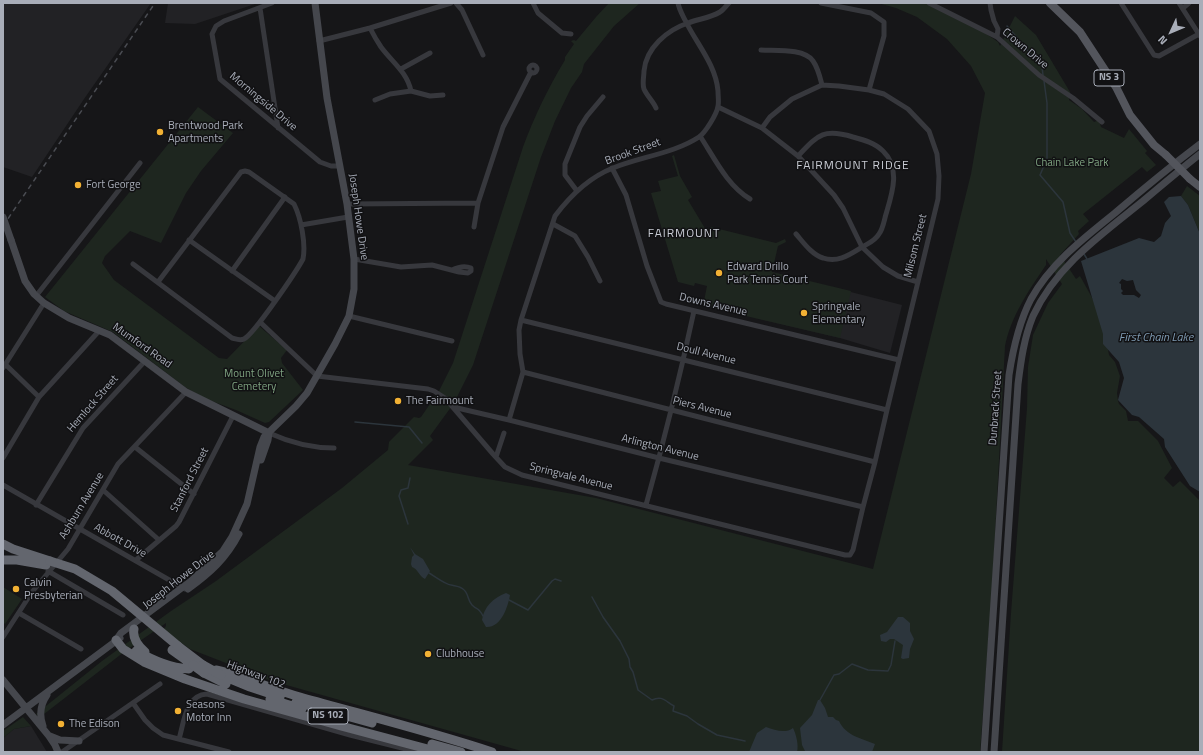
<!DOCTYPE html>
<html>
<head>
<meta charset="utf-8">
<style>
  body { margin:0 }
  #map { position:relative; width:1203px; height:755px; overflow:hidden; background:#161618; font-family:"Titillium Web",sans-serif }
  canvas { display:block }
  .frame { position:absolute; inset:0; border:4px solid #a8adb8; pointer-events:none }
  .north { position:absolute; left:1151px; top:12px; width:40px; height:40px; -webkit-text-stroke:3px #111113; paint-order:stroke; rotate:226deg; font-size:11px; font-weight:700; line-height:16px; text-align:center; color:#a8adb8 }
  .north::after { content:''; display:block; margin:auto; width:14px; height:18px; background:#a8adb8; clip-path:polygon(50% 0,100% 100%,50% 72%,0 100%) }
</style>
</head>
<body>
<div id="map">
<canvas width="1203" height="755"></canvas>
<div class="frame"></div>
<div class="north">N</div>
</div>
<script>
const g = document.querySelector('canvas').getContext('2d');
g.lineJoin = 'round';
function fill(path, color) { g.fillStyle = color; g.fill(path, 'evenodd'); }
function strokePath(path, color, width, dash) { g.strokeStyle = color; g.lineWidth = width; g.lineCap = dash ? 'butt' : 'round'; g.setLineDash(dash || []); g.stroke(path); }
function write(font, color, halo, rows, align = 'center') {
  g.font = font + ' "Titillium Web",sans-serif'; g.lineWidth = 3; g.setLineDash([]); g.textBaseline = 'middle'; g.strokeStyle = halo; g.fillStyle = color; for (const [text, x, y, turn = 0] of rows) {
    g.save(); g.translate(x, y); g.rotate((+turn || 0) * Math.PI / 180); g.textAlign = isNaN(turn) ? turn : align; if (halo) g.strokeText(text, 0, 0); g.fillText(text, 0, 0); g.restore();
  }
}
fill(new Path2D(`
  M3,3H151L84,99L32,177L3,167Z
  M168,3H258L195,24L165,23Z
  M772,272L902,305L890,353L840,338L760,319Z
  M31,726L47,752H3V738L14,729Z`), '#222225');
fill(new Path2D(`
  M609,3H640L614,26L584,64L582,72L571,88L555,121L541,157L473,365L454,403L430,436L433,440L408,465L596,498L873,569L971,174L985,93L971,66L947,39L917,17L896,8L878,3H927L966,20L998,42L1000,46L1015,16L1036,35L1070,92L1069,100L1082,109L1094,122L1099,120L1101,127L1124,138L1129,129L1147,151L1145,153L1156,165L1147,172L1142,167L1083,214L1089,221L1078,231L1079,234L1060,255L1076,279L1080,276L1095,303L1105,334L1109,355L1115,362L1120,376L1117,393L1118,401L1119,404L1126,411L1128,421H1138L1158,441L1172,468L1164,478L1173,487L1180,481L1200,501V752H1002L1011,613L1027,408L1028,367L1033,335L1048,303L1062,284L1046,259V265C1029,290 1011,316 1005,346L992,592L980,752H525L272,681L190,649L163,630L166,626V623L124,652L39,718L36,714L102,661L171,611L216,581L342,488L388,450L389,442L414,417L419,418L421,417L439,391L453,363L523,147C534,117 548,88 565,60V57L574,44L571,41L574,40L576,41L596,17Z
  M198,107L233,133L201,171L186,193L161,243L130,231L105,256L102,263L114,280L219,358L227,359L259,326L287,350L281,358L282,363L303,390L269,422L265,423L236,410L206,399L185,387L113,332L64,311L45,297Z
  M674,155L680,176L692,197L688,200L706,230L711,227L776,243L785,239L786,242L778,246L772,272L851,291L840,338L703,306L707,286L695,283L694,286L678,282L651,193L661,191L658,181L678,176L672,156Z
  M1187,186L1200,196V234L1188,205L1181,196Z
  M3,587L22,599L5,624L3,622Z
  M23,717L31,726L14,729L3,738V731Z`), '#1e261f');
fill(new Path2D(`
  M1181,196L1188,205L1200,234V492L1190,486L1165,447L1164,439L1139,417L1132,415L1118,400L1124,378L1119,362L1103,344V334L1081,261L1139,238L1154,242L1161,236L1165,223L1171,216L1164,202L1169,197ZM1122,279L1127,281L1133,280L1136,290L1141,295L1139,298L1134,295H1123L1121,293L1123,291L1121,289V284L1119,283Z
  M410,547L415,554L423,559L430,571L425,579C419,576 418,569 412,567L411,564L412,557L414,555Z
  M506,593L510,595C508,607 501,628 486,627L482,620C484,607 493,598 506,593Z
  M898,617H903L910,623V631L914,639L910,649L909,658L903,659L901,658L903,645L894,639H890L886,642L881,641L880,635L887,632Z
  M818,700H820L825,708L828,717H833L836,720L839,721C846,736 861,738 875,744L872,752H809L805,751L802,745L800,728L812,715Z
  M766,727C775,730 785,734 793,728C796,734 799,745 797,752H749L757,733Z`), '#2c353c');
strokePath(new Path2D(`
  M1007,26L1042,67L1043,75
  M1044,81L1047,103V159L1040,175L1063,202L1070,233L1076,242
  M1084,254L1087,259
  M355,422L409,427L422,443
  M408,524L399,496L401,490L408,488L410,478
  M429,573C434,576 446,585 451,585C455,586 460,586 463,589C469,593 467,600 472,605C478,611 478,606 483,616
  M592,597L603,617L620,641L629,659L630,667L633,672L638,690L652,700C662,695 665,701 674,706L673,711L687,716L698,724L717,735L745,741
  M509,600L528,610L552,581L555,579L561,581
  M820,700L834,675L839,674L852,664L868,670L888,671L891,665L895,641`), '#2c353c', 1.5);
strokePath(new Path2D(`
  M272,3L224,21L216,26L212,34L220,79L320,162L331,166H339
  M456,3L462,10L483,55
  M533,3L538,13L562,33L571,34
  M821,3L871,13L884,22V36L869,90
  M929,3L997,37L1039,75L1073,98L1102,122
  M990,3L991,10L994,21L998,29L997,37
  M1121,3L1154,55L1159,56L1199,34
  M1179,3L1200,36
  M260,8L278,128
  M1183,8L1189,3
  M370,28C373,34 377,41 381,47C392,62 407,72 411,91
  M319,41L370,28L451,3
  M761,50C775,51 804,48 813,61C818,68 820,77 822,85
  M529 69a4 4 0 1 1 8 0a4 4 0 1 1-8 0Z
  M401,69L430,53
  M375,100L390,94L411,91L430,96L443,95
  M718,107L762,128L798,156L834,195L843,208L862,247L883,267L898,276L918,282
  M656,108C653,101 647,96 644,89C642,84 644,76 644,71C646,48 667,30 688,23C698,19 710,18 720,12C723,10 726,6 729,3
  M700,136C715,159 727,185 750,199
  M612,168L626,195L647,266L661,302L666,304L899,360
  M577,191L565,175V164L580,127L587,116L603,97
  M347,204L478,203
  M553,224L575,236L588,257L600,281
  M301,225L348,217
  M474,227L478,203L503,127L531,72
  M796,234C803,242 812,255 823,258C838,263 849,255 862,247C869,243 875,241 879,234C883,229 884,221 886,214C892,194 901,168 883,151C875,143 864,140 853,137C823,128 818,135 798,156
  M189,240L275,301
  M354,259L401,267L432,265L459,272L468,273L471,271V268C464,265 458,267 452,270
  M133,264L232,338C236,339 240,341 244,339C254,334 296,272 303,259C306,244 301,218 294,204L249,172L245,171L241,172L158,282
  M232,271L285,197
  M36,296L140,163
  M349,316L452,341
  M521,320L887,410
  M260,322L317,376L428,389L434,391L445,398L493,454L505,467L522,475L845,555H850L853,550L863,507L875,462L887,410L938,199L939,176L937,154L929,131L908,109L884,94L869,90L839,86L822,85L792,99L770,117L762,128
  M6,365L39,397
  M3,368L44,303
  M523,372L875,462
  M453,407L509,420L659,458L863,507
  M509,420L523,372L520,354L519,330L521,320L555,216C570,196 590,177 613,168C640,157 675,153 699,137C705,133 717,114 718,106C719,102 718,96 718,91C716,65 696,43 685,20C682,14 679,9 678,3
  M269,433C291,443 310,448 334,448
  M135,447L194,494
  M496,457L504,433
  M3,458L39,397L99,331
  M3,485L185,589
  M103,490L159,540
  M36,505L83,428L145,361
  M646,505C664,441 680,376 694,311
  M136,560L176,526L179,522L233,416
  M48,571L123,615
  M19,613L81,649
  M3,637L32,592L68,549L118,464L186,392
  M133,703L145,720L153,728L163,735L229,752
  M179,739C184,723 185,695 207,694L350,735L418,752
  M62,752L160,684`), '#37383d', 5);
strokePath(new Path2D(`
  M11,240L25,281L34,294L44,303L69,318L110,335L186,392L269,433
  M261,460L268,440L269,433
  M188,589C210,573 226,559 239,534
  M116,640L121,633L191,581L223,551L232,537L247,504L260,447L264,437L296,406L307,393L335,344L349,316L354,289V259L347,204L327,98L315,3
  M3,680L49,736L55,745L58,752
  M3,725L120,638
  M43,726C39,715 40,705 47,695
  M50,736L60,740L79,741
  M984,752L1009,375C1013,349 1019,322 1031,299C1051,263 1084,238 1115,213C1143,189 1171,166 1200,144
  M994,752L1018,384C1021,360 1024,338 1033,316C1056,266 1102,234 1143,201C1162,185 1181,169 1200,154`), '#45474d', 7);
strokePath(new Path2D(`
  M1050,3L1080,32L1116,87L1130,115L1154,145L1166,155
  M1190,179L1200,187`), '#53555c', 8);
strokePath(new Path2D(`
  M3,544L13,549L50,561
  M3,560H17L46,565
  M134,629C132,639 138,646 145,652
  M116,640L123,649L144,662L185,679L244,699L341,726L439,752
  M178,646L203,665
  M172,650L193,665
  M136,651C153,660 170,668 189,669
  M216,670C245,676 271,689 300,697C364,715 429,731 492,752
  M204,673L226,684
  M221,675L250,687L280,697
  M270,699L302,709
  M296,702L372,723
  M432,744L461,752`), '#63666e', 9);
strokePath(new Path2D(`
  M3,226L155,3`), '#4a4c52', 1.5, [5, 4]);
strokePath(new Path2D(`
  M3,217L11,240`), '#45474d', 7);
strokePath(new Path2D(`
  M1166,155L1190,179`), '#53555c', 8);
strokePath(new Path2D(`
  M50,561L75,569L112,591L178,646
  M193,665L204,673
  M203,665L221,675`), '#63666e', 9);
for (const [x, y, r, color] of [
  [160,132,4,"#f2b134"],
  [78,185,4,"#f2b134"],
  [719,273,4,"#f2b134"],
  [804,313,4,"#f2b134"],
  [398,401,4,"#f2b134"],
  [16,589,4,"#f2b134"],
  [428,654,4,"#f2b134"],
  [178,711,4,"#f2b134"],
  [61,724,4,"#f2b134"]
]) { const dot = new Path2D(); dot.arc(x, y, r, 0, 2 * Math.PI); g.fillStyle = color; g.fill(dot); strokePath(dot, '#111113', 1.5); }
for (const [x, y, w] of [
  [1109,78,30],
  [328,716,40]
]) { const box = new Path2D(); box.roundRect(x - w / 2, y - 8, w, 16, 3); g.fillStyle = '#111113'; g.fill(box); strokePath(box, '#a8adb8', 1); }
write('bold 10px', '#a8adb8', null, [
  ["NS 3",1109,78],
  ["NS 102",328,716]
]);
write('11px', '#a8adb8', '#111113', [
  ["Crown Drive",1025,49,40],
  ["Morningside Drive",263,102,40],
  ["Brook Street",633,152,-20],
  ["Joseph Howe Drive",358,217,82],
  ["Milsom Street",916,246,-76],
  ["Downs Avenue",713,305,13],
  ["Mumford Road",142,346,35],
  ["Doull Avenue",706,354,14],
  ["Hemlock Street",93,404,-49],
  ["Piers Avenue",702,408,14],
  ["Dunbrack Street",996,408,-86],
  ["Arlington Avenue",660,448,14],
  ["Springvale Avenue",571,477,14],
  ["Stanford Street",190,480,-63],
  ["Ashburn Avenue",82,506,-59],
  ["Abbott Drive",120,541,29],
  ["Joseph Howe Drive",179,580,-38],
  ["Highway 102",256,675,20]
]);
write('11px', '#a8adb8', '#111113', [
  ["Brentwood Park",168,126],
  ["Apartments",168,139],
  ["Fort George",86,185],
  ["Edward Drillo",727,267],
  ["Park Tennis Court",727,280],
  ["Springvale",812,307],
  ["Elementary",812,320],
  ["The Fairmount",406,401],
  ["Calvin",24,583],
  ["Presbyterian",24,596],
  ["Clubhouse",436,654],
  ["Seasons",186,705],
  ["Motor Inn",186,718],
  ["The Edison",69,724]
], 'left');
write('11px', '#7fa381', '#111113', [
  ["Chain Lake Park",1072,163],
  ["Mount Olivet",254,374],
  ["Cemetery",254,387]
]);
g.letterSpacing = '1px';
write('12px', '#c9ccd4', '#111113', [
  ["FAIRMOUNT RIDGE",853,166],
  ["FAIRMOUNT",684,234]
]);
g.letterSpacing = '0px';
write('italic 12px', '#7f9bb3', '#111113', [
  ["First Chain Lake",1156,338]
]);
</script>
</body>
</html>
